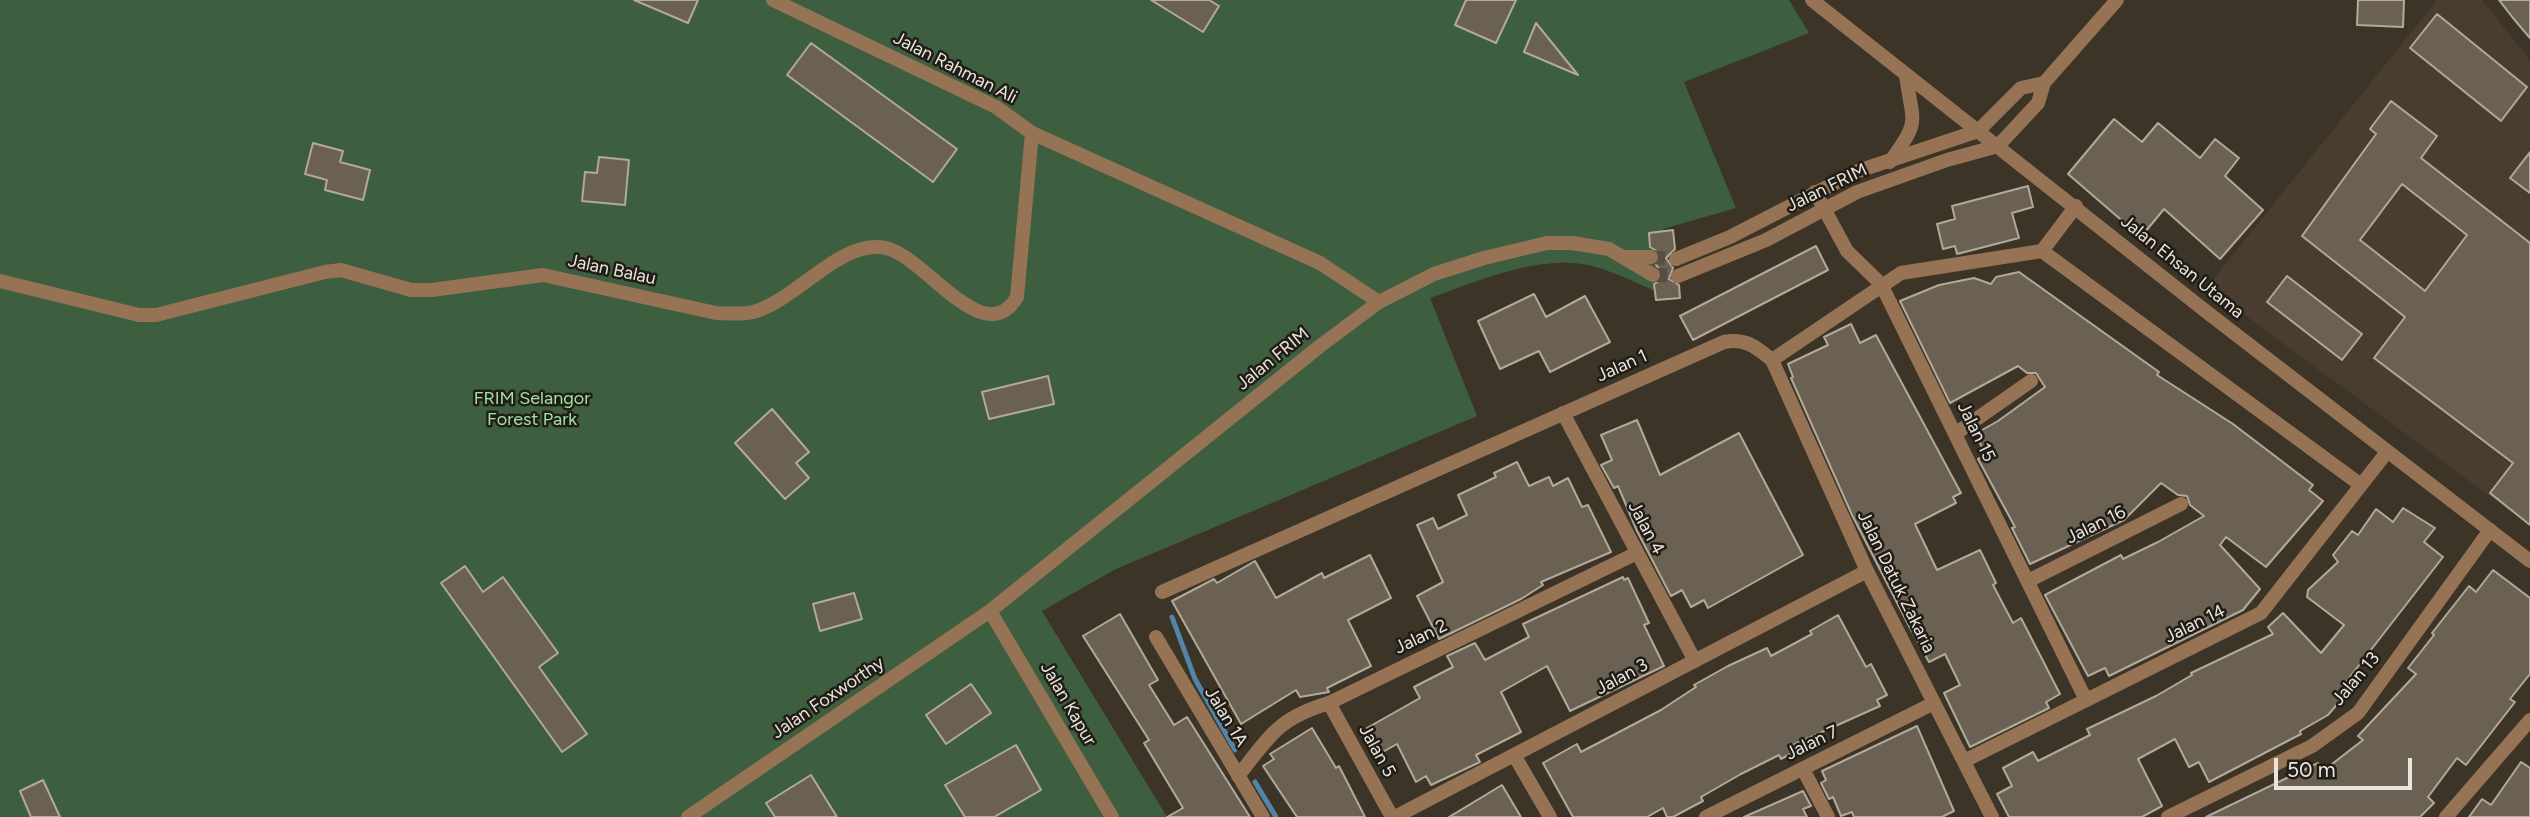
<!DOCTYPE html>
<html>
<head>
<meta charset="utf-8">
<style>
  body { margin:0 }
  #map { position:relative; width:2530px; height:817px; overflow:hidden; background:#3c3426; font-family:Figtree,sans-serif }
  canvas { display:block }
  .scale { position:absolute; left:2274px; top:758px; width:138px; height:32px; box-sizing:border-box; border:4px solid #e9e4dc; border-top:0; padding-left:9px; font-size:21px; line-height:24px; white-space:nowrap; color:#e9e4dc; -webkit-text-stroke:5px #201c16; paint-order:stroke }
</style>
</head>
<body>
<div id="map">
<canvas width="2530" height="817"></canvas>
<div class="scale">50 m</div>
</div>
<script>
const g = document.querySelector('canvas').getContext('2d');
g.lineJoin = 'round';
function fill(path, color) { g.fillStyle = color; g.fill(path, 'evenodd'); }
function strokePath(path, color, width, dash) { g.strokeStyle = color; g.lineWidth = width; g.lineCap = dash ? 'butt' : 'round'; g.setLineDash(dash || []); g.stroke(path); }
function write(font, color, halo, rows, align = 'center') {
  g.font = font + ' Figtree,sans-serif'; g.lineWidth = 5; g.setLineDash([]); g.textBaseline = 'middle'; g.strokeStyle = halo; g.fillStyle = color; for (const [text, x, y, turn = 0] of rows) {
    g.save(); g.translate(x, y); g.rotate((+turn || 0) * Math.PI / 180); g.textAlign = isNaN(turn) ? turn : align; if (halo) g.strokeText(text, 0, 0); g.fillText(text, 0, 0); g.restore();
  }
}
fill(new Path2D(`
  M2437,0H2482L2530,60V526L2207,287Z`), '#4a3d30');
fill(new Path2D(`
  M0,0H1789L1809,33L1684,82L1736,208L1663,229L1669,297C1639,285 1605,265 1572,263C1526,260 1473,283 1430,298L1477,416L1116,569L1042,611L1167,817H0Z`), '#3e5f3f');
strokePath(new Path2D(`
  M1172,617L1195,679L1235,750
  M1255,782L1276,817`), '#5285aa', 5);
const building = new Path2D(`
  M634,0H698L688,23Z
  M1151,0H1209L1219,6L1203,32Z
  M1466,0H1516L1496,43L1455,25Z
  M2358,0H2404L2403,27L2357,25Z
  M2499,0H2530V38L2513,18Z
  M2437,14L2527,87L2501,121L2410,48Z
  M1536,23L1578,75L1524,52Z
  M811,43L957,149L933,182L787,75Z
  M2391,101L2437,136L2421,158L2530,243V525L2490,493L2513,463L2374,358L2405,317L2302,236L2376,134L2370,129ZM2402,184L2467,235L2425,291L2360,240Z
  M2114,119L2142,142L2158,123L2200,158L2215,139L2239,158L2225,176L2263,210L2220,259L2164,209L2141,237L2068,174Z
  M313,143L343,151L340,162L370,170L363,200L325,190L327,180L305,174Z
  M2530,152V193L2510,178Z
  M599,157L629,160L625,205L582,201L585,172L597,173Z
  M2028,186L2033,207L2012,213L2019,238L1957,254L1955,246L1943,249L1937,224L1955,219L1952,206Z
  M1673,230L1675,249L1666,258L1673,268L1669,279L1679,285L1680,298L1656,300L1654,284L1661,280L1663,274L1656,265L1660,261V253L1650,247L1649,233Z
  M1816,246L1828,270L1693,340L1680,316Z
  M2019,272L2159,372L2157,375L2233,424L2313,485L2309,490L2323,501L2266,567L2226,537L2220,545L2260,589L2243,610L2109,676L2105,668L2088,676L2045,595L2121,555L2123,559L2158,542L2204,516L2190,505L2187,496L2178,495L2161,483L2124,520L2030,564L2012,528L2015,527L1978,459L1986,455L1975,434L1998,421L2045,387L2036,373H2027L2018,366L1950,403L1900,301L1939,285L1974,278L1991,284L1996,277Z
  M2287,276L2362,334L2342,360L2267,302Z
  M1534,294L1546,317L1585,296L1610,342L1550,372L1539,351L1500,369L1478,321Z
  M1851,324L1860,343L1876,335L1961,493L1953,497L1956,503L1915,524L1937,570L1980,550L1996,583L1993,585L2013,623L2021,618L2060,694L2046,702L2049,708L1970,747L1944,693L1960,685L1945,654L1929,662L1909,626L1852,515L1791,378L1793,377L1788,364L1828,345L1824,337Z
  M1048,376L1054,404L989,419L982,392Z
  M772,409L809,452L796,463L809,478L785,499L735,443Z
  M1637,420L1660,475L1739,433L1803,555L1708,608L1704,600L1691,607L1682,590L1671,596L1637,531L1618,486L1614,488L1601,465L1612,460L1601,435Z
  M1517,462L1529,486L1549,477L1553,486L1568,478L1582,507L1588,505L1611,552L1541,582L1543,585L1521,599L1439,639L1417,596L1443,582L1417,525L1433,518L1438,529L1467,515L1458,495L1496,477L1494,473Z
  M2403,508L2435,528L2424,542L2443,557L2346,682L2352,687L2328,715L2300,731L2301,734L2209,782L2199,762L2189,767L2175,739L2138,759L2162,806L2142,817H2009L1997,794L2012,786L2003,768L2033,752L2038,761L2090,735L2087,729L2156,696L2192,675L2191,673L2273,634L2268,627L2283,613L2321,653L2344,625L2307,597L2308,590L2338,562L2333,555L2352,531L2358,535L2376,509L2393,522Z
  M1370,555L1391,598L1348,620L1371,666L1327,688L1329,692L1300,697L1296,690L1241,724L1172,601L1214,579L1217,583L1255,561L1276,598L1322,573L1324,578Z
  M465,566L483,592L503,577L558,653L539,667L587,734L562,752L441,583Z
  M2493,570L2530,598V674L2510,699L2515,702L2466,765L2457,758L2428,797L2434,803L2420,817H2206L2318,763L2323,771L2363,740L2358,736L2416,674L2408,668L2434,635L2432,633L2469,586L2476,592Z
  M1623,577L1624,580L1628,578L1649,623L1644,625L1664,666L1570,711L1547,666L1501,692L1521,732L1476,755L1480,762L1431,785L1426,776L1416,782L1397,744L1381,753L1367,728L1420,698L1414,687L1453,667L1447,656L1475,643L1485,660L1529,637L1523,624Z
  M854,593L862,619L820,631L813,604Z
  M1120,614L1158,680L1149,685L1174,725L1187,717L1250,817H1167L1183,808L1144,743L1149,740L1083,636Z
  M1838,615L1866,667L1871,664L1887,695L1877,700L1880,706L1793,745L1796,751L1781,759L1779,755L1741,774L1701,797L1703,801L1673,817H1667L1663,808L1647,817H1573L1543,763L1577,744L1581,752L1661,710L1696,687L1694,685L1728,666L1767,648L1771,656L1812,634L1810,631Z
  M971,684L991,713L946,744L926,715Z
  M1917,726L1954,811L1942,817H1854L1852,812L1841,816L1833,797L1829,799L1821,783L1826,780L1822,771Z
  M1312,728L1336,768L1339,766L1365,817H1297L1263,766L1274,759L1270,754Z
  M1016,745L1041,790L994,817H965L945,785Z
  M2521,762L2530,768V817H2469L2482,799L2491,805Z
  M811,775L837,817H775L766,803Z
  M43,780L60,817H31L20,791Z
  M1502,785L1521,817H1449Z
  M1803,791L1811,806L1803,809L1807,817H1744Z`);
fill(building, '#6a6153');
strokePath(building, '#b3a999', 2);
strokePath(new Path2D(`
  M1651,257L1676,259
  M1653,275L1678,276`), '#564e41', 14, [14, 7]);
strokePath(new Path2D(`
  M773,0L996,107L1032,133L1320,263L1379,302
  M1815,192L1847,251L1881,284L2086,700
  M2042,251L2361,485
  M1627,257H1651
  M1676,259L1730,237L1858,171L1978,131L2021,88L2044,83
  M1678,276L1766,240L1857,192L1947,160L1998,146L2038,103L2044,83L2117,0
  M0,281L139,315H156L325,272L341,270L411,290H432L543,275L716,313C728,313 742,315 753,312C796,301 841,238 886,248C927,258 984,352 1017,297L1032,133
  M1772,360L1901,273L2042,251L2076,206
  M1563,413L1695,661
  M1955,434L2031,381
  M2028,581L2181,504
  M1162,592L1724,342C1746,338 1756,347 1772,360L1867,571L1992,817
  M990,611L1112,817
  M1156,637L1263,817
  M1329,703L1392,817
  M1514,755L1550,817
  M1964,761L2261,613L2387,452
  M1803,769L1828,817
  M1238,776C1270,736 1278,718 1329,703L1637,553
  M688,817L990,611L1320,346L1379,302L1434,274L1484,258L1547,243H1572L1609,249L1653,275
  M1395,817L1867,571
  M1706,817L1934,703
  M2168,817L2312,746L2358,713L2490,530
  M2446,817L2530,720`), '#967354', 14);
strokePath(new Path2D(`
  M1812,0L2208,313L2530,561
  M1890,162C1922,118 1912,124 1906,75`), '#967354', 14);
write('18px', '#e9e4dc', '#201c16', [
  ["Jalan Rahman Ali",955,68,27],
  ["Jalan FRIM",1827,188,-26],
  ["Jalan Ehsan Utama",2182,267,39],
  ["Jalan Balau",612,270,12],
  ["Jalan FRIM",1273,359,-39],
  ["Jalan 1",1622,366,-24],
  ["Jalan 15",1976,432,64],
  ["Jalan 16",2096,525,-26],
  ["Jalan 4",1646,528,62],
  ["Jalan Datuk Zakaria",1896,582,64],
  ["Jalan 14",2195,624,-26],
  ["Jalan 2",1421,637,-26],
  ["Jalan 3",1622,677,-28],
  ["Jalan 13",2356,679,-50],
  ["Jalan Foxworthy",828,698,-34],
  ["Jalan Kapur",1068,704,60],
  ["Jalan 1A",1226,717,59],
  ["Jalan 7",1812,743,-26],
  ["Jalan 5",1377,751,61]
]);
write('18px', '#a0e1a1', '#201c16', [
  ["FRIM Selangor",532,399],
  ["Forest Park",532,420]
]);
</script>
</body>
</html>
